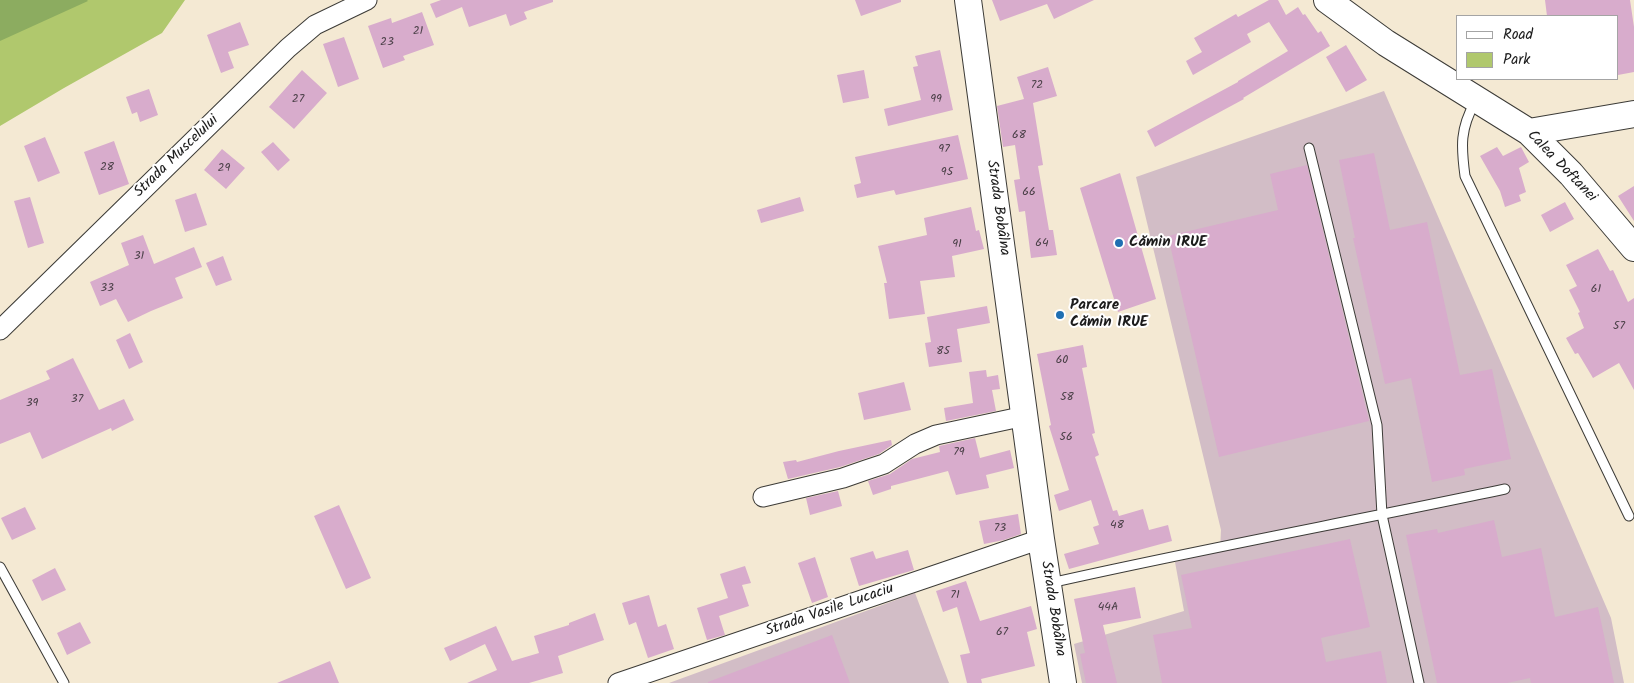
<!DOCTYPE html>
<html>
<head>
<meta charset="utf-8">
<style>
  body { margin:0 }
  #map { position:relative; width:1634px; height:683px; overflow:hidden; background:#f4e9d3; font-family:Kalam,sans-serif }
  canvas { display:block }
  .legend { position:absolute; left:1456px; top:15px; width:162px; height:65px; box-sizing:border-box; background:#fff; border:1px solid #a4a4a4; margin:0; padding:6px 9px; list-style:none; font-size:15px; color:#1c1c1c }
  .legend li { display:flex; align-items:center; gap:10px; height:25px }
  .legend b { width:25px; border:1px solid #a4a4a4 }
</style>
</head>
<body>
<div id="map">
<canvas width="1634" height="683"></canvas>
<ul class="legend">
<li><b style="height:6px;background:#fff"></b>Road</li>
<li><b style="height:14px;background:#b0c86d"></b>Park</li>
</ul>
</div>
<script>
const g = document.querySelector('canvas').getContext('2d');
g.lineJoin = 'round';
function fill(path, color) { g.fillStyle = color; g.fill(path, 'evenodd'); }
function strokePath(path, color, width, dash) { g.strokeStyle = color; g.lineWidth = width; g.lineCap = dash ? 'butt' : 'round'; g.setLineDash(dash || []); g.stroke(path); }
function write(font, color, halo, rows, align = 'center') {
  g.font = font + ' Kalam,sans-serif'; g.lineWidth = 4; g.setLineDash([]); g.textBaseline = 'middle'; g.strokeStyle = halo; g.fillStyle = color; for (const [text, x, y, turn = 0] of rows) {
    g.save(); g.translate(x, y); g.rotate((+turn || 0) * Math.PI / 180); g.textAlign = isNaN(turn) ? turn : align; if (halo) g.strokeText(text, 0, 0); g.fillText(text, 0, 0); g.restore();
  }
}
fill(new Path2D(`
  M1384,91L1611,618L1624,683H1082L1074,644L1184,611L1175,562L1220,551L1221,530L1136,177Z
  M915,593L949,683H669Z`), '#d2bdc6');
fill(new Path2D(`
  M0,0H185L162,33L64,88L0,126Z`), '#b0c86d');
fill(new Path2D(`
  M0,0H87L88,1L0,41Z`), '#8cac60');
fill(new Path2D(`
  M441,0H553V2L524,12L527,19L510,26L506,14L469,27L462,7L436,18L430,4Z
  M855,0H901V2L861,16Z
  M992,0H1094L1054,19L1047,4L1000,21Z
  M1269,0H1278L1286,15L1298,7L1303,15L1305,14L1318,33L1321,31L1330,46L1243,98L1244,99L1155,147L1147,131L1238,82V81L1288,51L1269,22L1247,34L1251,42L1193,75L1186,61L1202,52L1194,38L1236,14L1238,17Z
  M1545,0H1630L1634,27V72L1618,75V16H1547Z
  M422,12L434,45L403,56L405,60L383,68L368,26L391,18L392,23Z
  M240,22L249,45L228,52L234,68L221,73L207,35Z
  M344,37L359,79L338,87L323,44Z
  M1346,45L1367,80L1346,92L1326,57Z
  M940,50L953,110L888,126L884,109L921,100L913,67L918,66L915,56Z
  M1048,67L1057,96L1033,103L1043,165L1038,166L1049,230H1053L1057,255L1031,258L1025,211L1019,212L1014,180L1020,179L1015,145L1003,147L997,106L1024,99L1017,77Z
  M302,70L327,93L294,129L269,107Z
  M864,70L869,98L843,103L837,75Z
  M149,89L158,115L140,122L137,112L132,114L126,97Z
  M958,135L968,179L896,195L894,190L857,198L854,185L861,183L855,157Z
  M45,137L60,173L38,182L24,146Z
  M114,141L129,184L99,195L84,152Z
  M273,142L290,160L278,171L261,152Z
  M1497,147L1503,156L1521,147L1529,162L1519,168L1526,192L1519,195L1521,201L1505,207L1500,191L1480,156Z
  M222,149L245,168L226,189L204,170Z
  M1374,153L1390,230L1427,222L1460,375L1492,369L1511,459L1464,469L1465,475L1432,482L1411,378L1385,384L1353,238H1355L1339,160Z
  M1307,165L1369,421L1219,457L1168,236L1278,210L1270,174Z
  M1120,173L1156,299L1118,312L1080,188Z
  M1634,186V221L1618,196Z
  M196,193L207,225L185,232L175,200Z
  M30,197L44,243L28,248L14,201Z
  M800,197L804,211L761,223L757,210Z
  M1565,202L1574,219L1550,232L1541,215Z
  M971,207L976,231L979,230L984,249L952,256L955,277L920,281L925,314L889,319L884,283H887L878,246L927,235L924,218Z
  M143,235L154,264L194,247L202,267L175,278L183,298L151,311L128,322L116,299L100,306L90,282L129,265L121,243Z
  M1598,249L1610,271L1613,270L1628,302L1634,298V390L1619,363L1593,378L1578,353L1575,354L1566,338L1584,328L1578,313L1580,312L1569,290L1577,286L1566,265Z
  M223,256L232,280L216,286L206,263Z
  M987,306L990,323L957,329L962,362L929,367L925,343L931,342L927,317Z
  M130,333L143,362L129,369L116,340Z
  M1083,345L1087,367L1082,368L1095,433L1092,434L1099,455L1095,457L1113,511L1117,510L1119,516L1143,509L1149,530L1168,525L1172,541L1069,569L1064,554L1099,544L1093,527L1099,525L1091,500L1059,511L1054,495L1069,490L1049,426L1051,425L1037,354Z
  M73,358L99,410L124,399L134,420L112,431L111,428L42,459L30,432L0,444V400L50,379L46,371Z
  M986,370L987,377L998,375L1000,389L992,390L996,411L946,421L944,408L973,403L969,372Z
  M904,382L911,410L864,420L858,393Z
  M975,438L980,458L1010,450L1014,468L986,475L989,488L956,495L948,471L891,486V489L873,495L868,481L890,474L912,459L940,452L939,446Z
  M891,440L892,445L879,454L840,467L788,479L783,462L796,460L797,462L839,451Z
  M838,491L842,506L810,515L806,498Z
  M339,505L371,578L346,589L314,516Z
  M25,507L36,529L12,540L1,518Z
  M1018,514L1021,534L1004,540L984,544L979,521Z
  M1494,520L1502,557L1541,548L1555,617L1598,607L1614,683H1531L1530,678L1507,683H1437L1406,535L1437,529L1438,533Z
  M1350,539L1370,627L1321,638L1326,662L1381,651L1387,683H1162L1153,635L1192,628L1181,575Z
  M908,550L914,570L859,586L850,558L873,551L876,559Z
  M815,557L828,597L812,603L798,563Z
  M745,566L751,583L742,585L749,606L719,616L725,635L707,640L697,608L728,598L720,574Z
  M55,568L66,590L42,601L32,580Z
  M966,581L980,621L1031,606L1037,629L1027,632L1035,666L981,679L982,683H967L960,655L970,653L957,607L943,612L936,591Z
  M1135,587L1141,618L1103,625L1117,683H1086L1080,654L1085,653L1074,599Z
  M649,595L658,627L666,624L674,649L648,658L636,622L629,625L622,603Z
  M595,613L604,640L558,656L563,673L529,683H467L497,670L485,644L450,661L444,648L496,626L512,661L539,653L534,636L569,625V623Z
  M80,622L91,643L67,655L57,633Z
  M832,635L850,683H708V682Z
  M330,661L339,683H277Z`), '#d8accc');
const lane = new Path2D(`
  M1475,102C1460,129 1461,146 1465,176L1629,516
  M1309,148L1377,425L1382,515L1419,683
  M0,567L64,683
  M1050,583C1201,549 1354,521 1505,489`);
const street = new Path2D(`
  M0,330L288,48L315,25L367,0
  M763,497L843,478L866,470L884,464L915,444L936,435L1025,416
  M618,683L1041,539`);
const secondary = new Path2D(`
  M968,0L1041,539L1063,683
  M1327,0L1386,43L1529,132L1571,174L1634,248
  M1529,132L1634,114`);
strokePath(lane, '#3c3b37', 11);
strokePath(street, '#3c3b37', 21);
strokePath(secondary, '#3c3b37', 28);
strokePath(lane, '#fff', 9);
strokePath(street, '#fff', 19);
strokePath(secondary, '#fff', 26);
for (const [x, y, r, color] of [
  [1119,243,5,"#1f6fb2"],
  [1060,315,5,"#1f6fb2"]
]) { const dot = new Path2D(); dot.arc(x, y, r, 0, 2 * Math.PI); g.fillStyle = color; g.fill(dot); strokePath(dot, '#fff', 2); }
write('12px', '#4b4048', null, [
  ["21",418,32],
  ["23",387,43],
  ["72",1037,86],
  ["27",298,100],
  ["99",936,100],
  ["68",1019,136],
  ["97",944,150],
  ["28",107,168],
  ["29",224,169],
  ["95",947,173],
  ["66",1029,193],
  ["64",1042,244],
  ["91",957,245],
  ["31",139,257],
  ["33",107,289],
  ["61",1596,290],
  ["57",1619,327],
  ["85",943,352],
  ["60",1062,361],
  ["58",1067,398],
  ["37",77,400],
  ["39",32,404],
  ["56",1066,438],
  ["79",959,453],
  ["48",1117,526],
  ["73",1000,529],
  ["71",955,596],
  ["44A",1108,608],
  ["67",1002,633]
]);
write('15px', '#1c1c1c', '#fff', [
  ["Strada Muscelului",177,157,-44],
  ["Calea Doftanei",1561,167,46],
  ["Strada Bobâlna",997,208,82],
  ["Strada Bobâlna",1052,609,81],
  ["Strada Vasile Lucaciu",830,611,-19]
]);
write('bold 15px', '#1c1c1c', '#fff', [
  ["Cămin IRUE",1129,243],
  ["Parcare",1070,306],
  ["Cămin IRUE",1070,323]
], 'left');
</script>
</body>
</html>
